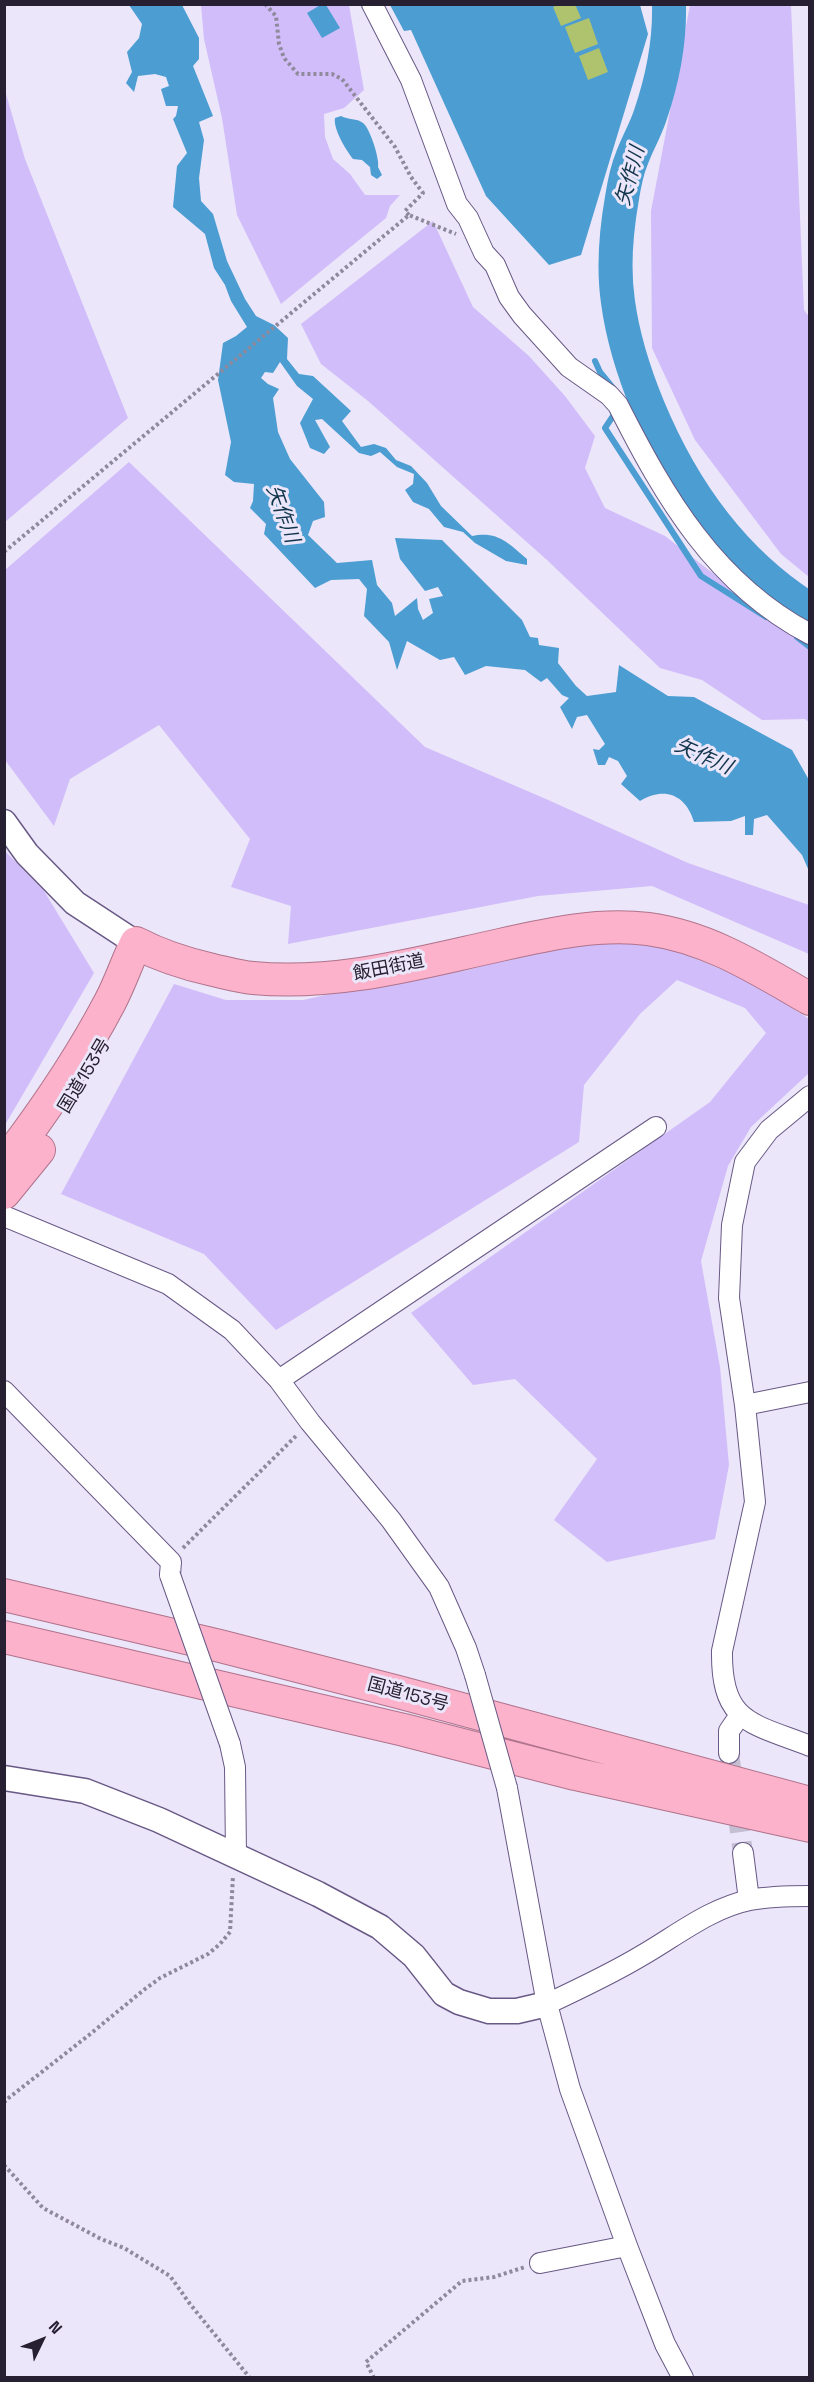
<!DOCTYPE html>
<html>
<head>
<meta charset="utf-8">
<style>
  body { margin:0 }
  #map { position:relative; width:814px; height:2382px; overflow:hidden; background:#ece6fa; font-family:"Space Grotesk",sans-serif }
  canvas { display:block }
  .frame { position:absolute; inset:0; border:6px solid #262032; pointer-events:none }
  .north { position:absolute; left:12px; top:2310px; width:60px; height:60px; -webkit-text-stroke:4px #ece6fa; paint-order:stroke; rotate:47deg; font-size:16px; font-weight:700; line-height:24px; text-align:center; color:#262032 }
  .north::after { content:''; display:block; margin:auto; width:21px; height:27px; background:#262032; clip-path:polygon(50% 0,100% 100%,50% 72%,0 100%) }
</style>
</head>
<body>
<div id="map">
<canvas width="814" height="2382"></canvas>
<div class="frame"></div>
<div class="north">N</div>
</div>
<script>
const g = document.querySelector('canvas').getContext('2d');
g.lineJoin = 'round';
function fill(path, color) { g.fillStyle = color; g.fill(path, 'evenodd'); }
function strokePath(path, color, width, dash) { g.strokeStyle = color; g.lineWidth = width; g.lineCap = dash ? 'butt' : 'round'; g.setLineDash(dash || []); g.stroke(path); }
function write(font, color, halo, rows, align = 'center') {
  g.font = font + ' "Space Grotesk","Noto Sans JP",sans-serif'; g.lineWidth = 6; g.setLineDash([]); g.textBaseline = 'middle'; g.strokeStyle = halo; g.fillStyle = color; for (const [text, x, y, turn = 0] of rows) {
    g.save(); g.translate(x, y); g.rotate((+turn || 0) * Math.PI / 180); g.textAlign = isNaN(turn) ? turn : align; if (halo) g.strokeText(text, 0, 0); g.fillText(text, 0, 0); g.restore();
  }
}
fill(new Path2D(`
  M201,5H349L364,90L344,108L324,114L325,137L333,159L350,174L365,195H400L390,206L386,218L281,304L237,215L222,118L204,39Z
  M690,5H791L804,310L810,318L809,577L781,554L695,440L652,348L651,211Z
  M4,87L25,159L128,418L5,522Z
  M433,221L473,307L529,356L565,396L595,436L585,468L605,508L665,536L809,648V722L805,719L762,720L702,680L660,668L547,560L368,401L321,364L301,324Z
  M129,462L425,747L546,799L688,863L809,905V954L652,886L538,896L288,944L291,906L231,887L250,839L159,725L70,779L54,826L5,760V570Z
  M5,851L44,891L94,973L5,1125Z
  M573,939L652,941L750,981L809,1019V1073L751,1127L728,1166L701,1261L720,1367L729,1465L715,1539L607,1562L554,1520L597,1459L515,1379L473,1385L411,1313L710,1102L766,1033L745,1008L677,980L640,1014L584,1085L579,1142L276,1330L204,1254L61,1194L174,984L226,1000H303L366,986L468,970Z`), '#d1bdf9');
fill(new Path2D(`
  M322,4L326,5L340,28L322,38L307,13Z
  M129,5H182L199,38V59L193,66L213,116L199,122L204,140L199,178L201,201L213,214L227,261L245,299L256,316L274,325L288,338L287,359L299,374L313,376L351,411L342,421L361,447L374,444L386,448L396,460L411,466L427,483L441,506L472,536C498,531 508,543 527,559V565L506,561L475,543L463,532L444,527L429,509L413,502L405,490L413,484L414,474L397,467L380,452L371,456L359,453L322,419L315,420L330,447L324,454L310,448L300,423L313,399L297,386L280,362L273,373L265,372L261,378L268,384L279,389L273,398L278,432L290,459L324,502L325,517L313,521L308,535L337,563L372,560L377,585L392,603L395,616L417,598L418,609L423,620L433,613L429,599L443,596L438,587L425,591L400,559L395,538L442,540L522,620L530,637L538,638L539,645L559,648L558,663L576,686L587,696L616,692L619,665L668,696L694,697L792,750L809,780V871L802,855L767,815L754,819L753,835H745V816L731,821L694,822C686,795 665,786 640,801L621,784L627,776L618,761L609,757L605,765H598L593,749L599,750L605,744L587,715L577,717L572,729L560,707L569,698L562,695L547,678L541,682L525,670L486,666L465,675L454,657L440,660L407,641L397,670L389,642L364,616L367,589L359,579L331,580L315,588L264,534L266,524L250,508L253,501L254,484L234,482L225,475L231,442L218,380L223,343L236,336L247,327L231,301L225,285L214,268L205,234L173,207L177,166L187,153L173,119L176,116L178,106H166L161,89L169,86L166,77L155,74L138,76L134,92L126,83L132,72L127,52L139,38L142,24Z
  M390,5H640L648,34L581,255L549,265L486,196L411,30L404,31Z
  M341,116C348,120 357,118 363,123C370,128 380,160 378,167L382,175L377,179L371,175L370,167L362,160L353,159C346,150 333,129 335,118Z`), '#4b9dd2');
strokePath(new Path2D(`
  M595,361L600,372L613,388
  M617,410L605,428L701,576L766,617
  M797,637L810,647`), '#4b9dd2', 6);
strokePath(new Path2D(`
  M669,4C670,42 662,81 650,116C645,131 637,144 632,158C627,170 624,185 622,198C616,232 613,268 618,302C623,339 634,373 648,407C682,489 733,562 810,610`), '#4b9dd2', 34);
fill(new Path2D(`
  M560,4H575L581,18L561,26L553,7Z
  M589,18L598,44L575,53L565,27Z
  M599,48L608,72L588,80L579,56Z`), '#afc26e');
strokePath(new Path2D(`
  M729,1753L743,1853`), '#c4bed2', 20, [20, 10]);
const minor = new Path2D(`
  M372,4L411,80L457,204L468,218L484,253L495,265L509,297L522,315L569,367L609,395L618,405C665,498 715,584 810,634
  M810,1096L769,1130L745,1162L732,1225L729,1298L745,1405L755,1502L722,1651C721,1723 751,1723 810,1746
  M4,1216L168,1284L232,1330L279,1380L310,1422L391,1520L439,1587L466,1648L475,1675
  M279,1380L656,1127
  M4,1391L171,1562L170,1575
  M745,1405L810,1392
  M230,1744L235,1767L236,1855
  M729,1753V1731L740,1715
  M507,1788L547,2004L570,2089L627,2246L665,2344L683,2378
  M743,1853L749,1900
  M547,2004C579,1989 611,1974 641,1956C676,1936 710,1908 750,1900C770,1896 790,1896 810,1896
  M540,2263L627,2246`);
const tertiary = new Path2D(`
  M4,822L27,854L75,903L136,943
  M4,1778L85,1791L159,1820L318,1894L380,1927L414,1956L444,1994L459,2002L489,2011H517L547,2004`);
const trunk = new Path2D(`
  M4,1164C44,1112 80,1059 110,1002C120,983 127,962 136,943C161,956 186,964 213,970C226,973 240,977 253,978C337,986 418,963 500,945C549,934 598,923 648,929C708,937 758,969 810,999
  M4,1193L39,1150
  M4,1595L220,1646L402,1693L810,1803
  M4,1637L404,1730L575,1774L810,1826`);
strokePath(minor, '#685985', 22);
strokePath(tertiary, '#685985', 27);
strokePath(trunk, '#b0738c', 34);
strokePath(new Path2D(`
  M265,4L276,16L279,44L284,58L298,74H332L342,79L395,147L411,177L423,193L405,211L409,215
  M4,552L409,215L456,234
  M183,1548L297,1435
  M4,2103L6,2100L89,2035L145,1989L160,1978L208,1954L220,1944L230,1932L233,1876
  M4,2165L43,2208L101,2239L124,2248L170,2276L190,2304L250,2378
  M374,2378L366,2362L462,2281L494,2277L525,2267`), '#8f899c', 4, [3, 3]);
strokePath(minor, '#fff', 20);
strokePath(tertiary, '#fff', 24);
strokePath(trunk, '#fbb2ca', 32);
const minorBridge = new Path2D(`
  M170,1575L230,1744
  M475,1675L507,1788`);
strokePath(minorBridge, '#685985', 22, []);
strokePath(minorBridge, '#fff', 20);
write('18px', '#262032', '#ece6fa', [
  ["飯田街道",389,968,-11],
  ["国道153号",85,1076,-59],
  ["国道153号",408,1695,15]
]);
write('italic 20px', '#12364c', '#ece6fa', [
  ["矢作川",631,176,-75],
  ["矢作川",282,514,70],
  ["矢作川",703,757,24]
]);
</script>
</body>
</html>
